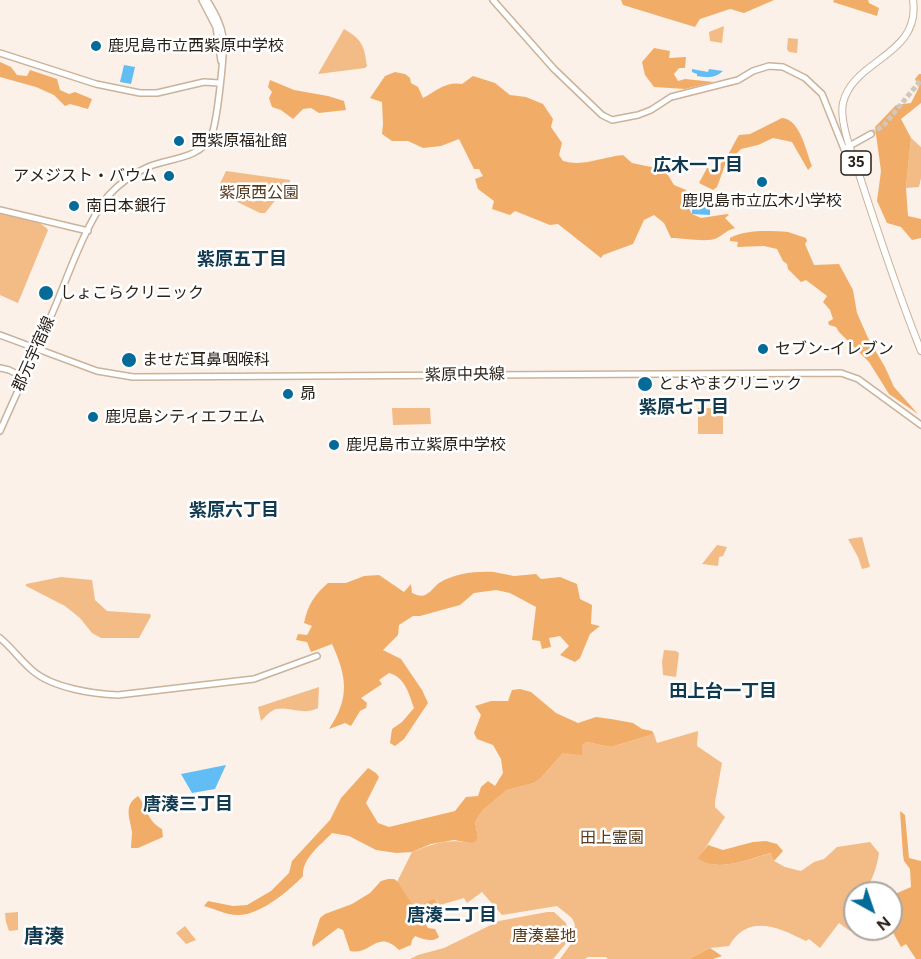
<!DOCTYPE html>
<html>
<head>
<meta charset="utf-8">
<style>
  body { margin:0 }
  #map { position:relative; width:921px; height:959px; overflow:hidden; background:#fbf1e8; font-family:Figtree,sans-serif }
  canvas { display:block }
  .north { position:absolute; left:843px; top:881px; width:60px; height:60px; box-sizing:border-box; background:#fff; border:2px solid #a9a5a2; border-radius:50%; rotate:140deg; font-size:16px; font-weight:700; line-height:24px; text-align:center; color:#281f17 }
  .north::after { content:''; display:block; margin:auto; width:21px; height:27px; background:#046a98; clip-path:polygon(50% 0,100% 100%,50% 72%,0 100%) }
</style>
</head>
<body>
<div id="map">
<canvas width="921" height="959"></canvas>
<div class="north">N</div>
</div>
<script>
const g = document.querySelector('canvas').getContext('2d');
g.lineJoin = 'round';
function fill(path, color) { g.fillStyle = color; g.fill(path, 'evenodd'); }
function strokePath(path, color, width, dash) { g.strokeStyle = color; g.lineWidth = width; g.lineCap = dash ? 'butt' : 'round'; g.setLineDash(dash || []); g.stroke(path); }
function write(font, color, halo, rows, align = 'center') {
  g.font = font + ' Figtree,"Noto Sans JP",sans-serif'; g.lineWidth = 5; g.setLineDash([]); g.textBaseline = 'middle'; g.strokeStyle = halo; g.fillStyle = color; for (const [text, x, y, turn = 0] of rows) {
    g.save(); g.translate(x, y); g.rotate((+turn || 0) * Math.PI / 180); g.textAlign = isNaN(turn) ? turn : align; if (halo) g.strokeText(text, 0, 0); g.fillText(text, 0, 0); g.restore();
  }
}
fill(new Path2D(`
  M724,26L722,43L710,41L709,32Z
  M344,29C363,40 364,46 367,66L365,68L318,74Z
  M788,38L798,39L797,53L789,52L787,49Z
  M911,138L921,147V178L919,187L906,188Z
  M226,171L290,180V182L265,213H260L221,194L217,190Z
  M0,212C14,216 39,218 48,230L18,303L0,295Z
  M392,408H430L431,424L393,425Z
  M698,408H723V434H698Z
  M862,537L870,567L862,569L858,557L848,539Z
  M717,545L727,547L723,556L719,557L718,566L702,564Z
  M61,577L92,580L95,600L107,611L150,614L151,616L139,638H101L92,633L80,618L65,606L26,586V584Z
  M664,650L676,651L679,653L676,677L663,675L662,662Z
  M319,687L318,708C302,716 292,706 276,709C270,711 265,717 261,721L258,707Z
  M698,731L697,746L722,763L715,802V807L725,817L699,858C717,874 751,858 772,853L774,861L785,867L801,871L814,862L824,859L837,847L870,842L879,853C877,867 872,881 864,893H855V924L850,931L839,923L820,948L809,939L806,941C778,927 748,913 729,946L710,948L689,959H608L606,957H588L585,959H560L573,941L575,925L572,918L557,906L502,915L482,892L467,903L464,898L440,905L434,898L415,908L397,882L412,852C433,844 447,838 470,843L478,837L475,822L483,810L507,790L534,783L541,778L563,753L586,742L611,747L654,734L657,743Z
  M18,912V930L9,931L6,922L5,913Z
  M547,912H554L566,923L569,940L553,959H410L418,955L444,948L499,921Z
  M185,926L196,940L186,944L176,933Z`), '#f3bb86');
fill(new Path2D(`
  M621,0H774L744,13L730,9L700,19L695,27L623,5Z
  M834,0H868L869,3L879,8L877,16L833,2Z
  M654,48L670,51L669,58L686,57L685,68H679L674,74L678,81L685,79L714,82L685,89L654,87L645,75L642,62Z
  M0,62L11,67L17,75L27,76L30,70L57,79L60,90L69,94L75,92L92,99L88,109L70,104L65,106L54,95L36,87L0,77Z
  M395,72L405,74L410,78L411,83L418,87L423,98C436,91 446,81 462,84L473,76L495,83L510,95L526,97L543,104L553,119L551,127L562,143L559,155L563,161C584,167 601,157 623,155L632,163L665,170L674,185L686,190L685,201L692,214L701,218L727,214L729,215L725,218L735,228C727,230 723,235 717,238C708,243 683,238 671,238L664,223L654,215L644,220L633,244L603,255L601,258L558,224L550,225L515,211L510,215L492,209L494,201L478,189L475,179L483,176L479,169H474L459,139L441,146L423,148L408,141H392L382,134L383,124L382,102L370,98L385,76Z
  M919,74H921V103L901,119L911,138L906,188L908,216L921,219V238L912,240L901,227L887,223L877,201L881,171L875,127L896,105L911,103L919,87L915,79Z
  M270,80L294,90L328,96L344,101L346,110L319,113L311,108L303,109L293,119L281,110L272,107L269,98L272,92L268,87Z
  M782,118C800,119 806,151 812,166L808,170L792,142L773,138L758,145L741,149L725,165L717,187L713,190L699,183L707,168C725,169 730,149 739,135L750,134Z
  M788,232L806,238L807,241L805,244L814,265L839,264L853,290L857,313L868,338L885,367L894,387L918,414L889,394L869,362L839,332L836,327L829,325L828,322L833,319L830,310L823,302L827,296L806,280L801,282L788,269L787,264L783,261L777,249L764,246L737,247L738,242L730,241V238C747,229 770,231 788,232Z
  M494,572L514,576L536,574L541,579L560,577L577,584L580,599L592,605L591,624L600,626L590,634L580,658L575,662L560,655L569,646L560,636L549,638L551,647L542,649L540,641L532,640L536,607L510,593L496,590L474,593L460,605L420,616H413L399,625L398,635L383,650L401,659L422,690L428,703L404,739L395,746L390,743L392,729L402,722L414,708C409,694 405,677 389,673L379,680L382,684L361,698L367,703L366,708L360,711L351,726L345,723L329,729C350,698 347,677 332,644L311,652L307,642L296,640L298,634L307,635L312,626L304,623C308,605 314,595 328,583H346L364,576L379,575L404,592L411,584L412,593C417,595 420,597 425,595C430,593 434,587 439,583C455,573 476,571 494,572Z
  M520,689L531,692L556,713L578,723L596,717L611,719L633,723L642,729L652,731L654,734L611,747L586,742L582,745V755L563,753L541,778L534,783L507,790L483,810L475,822L478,837L475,842L470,843L454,840L431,844L412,852L396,853L376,850L349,836L332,833C320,846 302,858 303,876C289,891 261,914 240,915C228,916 215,909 204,906L208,901L233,906L247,905L271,891L289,873L292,861L330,820L341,798L368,768L376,773L379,777L366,803L378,823L389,827L455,811L466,797L478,796L481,787L488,781L495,786L503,773L501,759L493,745L477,739L474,733L481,715L475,706L491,701H508L512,690Z
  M138,796C148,809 147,821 162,829L163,837L138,848H131C131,842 132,838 132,832C130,817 123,806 138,796Z
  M900,811L905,815L909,858L921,861V959H916L906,944L901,947L891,929V902L895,894L911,887L910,869L904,861L903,855Z
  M766,841L777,844L783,851L774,861L771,853C751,858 717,874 698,858L708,845L723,850L753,842Z
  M388,879H394L397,881L415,908L434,898L442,909L436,915L428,918L425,923L428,928L435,929L439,937C432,943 423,939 415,936L412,940L411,945L399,950C377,928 371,956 350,951L343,930L338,928L313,947L312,943L320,918L325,914L352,904L370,893L381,881Z
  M710,948L722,956L713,959H689Z`), '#f1ad68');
fill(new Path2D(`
  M124,65L135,67L131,84L120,82Z
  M692,69L708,72L709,69L723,71C715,78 708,78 697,76V74L692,72Z
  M692,203L710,204V215L692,214Z
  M226,765L215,789L192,793L181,774Z`), '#62bdf4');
strokePath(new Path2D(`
  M871,134L884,125L921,80`), '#d1c7be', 5, [5, 2.5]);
const minor = new Path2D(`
  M202,0L216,27L221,61
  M493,0L554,69L602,115L612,120L638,115L651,110L671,97L738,80L753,71L769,66L783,67L805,78L822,94L844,149L871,134
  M0,53L96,84L140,93H157L204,82L219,83
  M0,210L88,231
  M0,335L97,371L133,377L841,373L858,379L921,425
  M0,368L9,370L23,377
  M0,431C19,388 39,345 57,302C70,270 87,222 108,196C119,184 134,173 148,167C169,158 201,159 211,136C217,125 225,50 223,37C221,23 214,12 207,0
  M0,638C12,648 21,661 33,671C53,688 93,694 118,695L254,679L317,656`);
const major = new Path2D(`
  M913,0C921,56 853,59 843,103C839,122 853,156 859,174C878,233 898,293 921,351`);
strokePath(minor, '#cab29b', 8);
strokePath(major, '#cab29b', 8);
strokePath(minor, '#fff', 5);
strokePath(major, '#fff', 6);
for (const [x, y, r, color] of [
  [96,46,6,"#046a98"],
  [179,141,6,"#046a98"],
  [169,176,6,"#046a98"],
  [762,182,6,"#046a98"],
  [74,206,6,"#046a98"],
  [46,293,8,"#046a98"],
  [763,349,6,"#046a98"],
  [129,360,8,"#046a98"],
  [645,384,8,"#046a98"],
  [288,394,6,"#046a98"],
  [93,417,6,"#046a98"],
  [334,445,6,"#046a98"]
]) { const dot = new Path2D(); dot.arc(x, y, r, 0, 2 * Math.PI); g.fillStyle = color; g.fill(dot); strokePath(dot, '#fff', 2); }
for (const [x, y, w] of [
  [856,163,30]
]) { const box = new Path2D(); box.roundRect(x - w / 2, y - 12, w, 24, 4.5); g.fillStyle = '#fff'; g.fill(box); strokePath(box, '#281f17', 1.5); }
write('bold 15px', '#281f17', null, [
  ["35",856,163]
]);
write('16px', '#281f17', '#fff', [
  ["鹿児島市立西紫原中学校",108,46],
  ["西紫原福祉館",191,141],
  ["アメジスト・バウム",157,176,"right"],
  ["鹿児島市立広木小学校",762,201,"center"],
  ["南日本銀行",86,206],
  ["しょこらクリニック",60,293],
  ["セブン-イレブン",775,349],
  ["ませだ耳鼻咽喉科",142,360],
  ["とよやまクリニック",658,384],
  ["昴",300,394],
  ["鹿児島シティエフエム",105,417],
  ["鹿児島市立紫原中学校",346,445]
], 'left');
write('16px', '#563a1d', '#fff', [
  ["紫原西公園",259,193],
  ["田上霊園",612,838],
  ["唐湊墓地",544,936]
]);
write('16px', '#281f17', '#fff', [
  ["郡元宇宿線",34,354,-66],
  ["紫原中央線",465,375,-1]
]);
write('bold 18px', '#113a51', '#fff', [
  ["広木一丁目",698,166],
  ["紫原五丁目",242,260],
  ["紫原七丁目",684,408],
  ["紫原六丁目",234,511],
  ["田上台一丁目",723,692],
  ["唐湊三丁目",188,805],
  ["唐湊二丁目",452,916]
]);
write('bold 20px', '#113a51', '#fff', [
  ["唐湊",44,937]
]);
</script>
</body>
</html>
